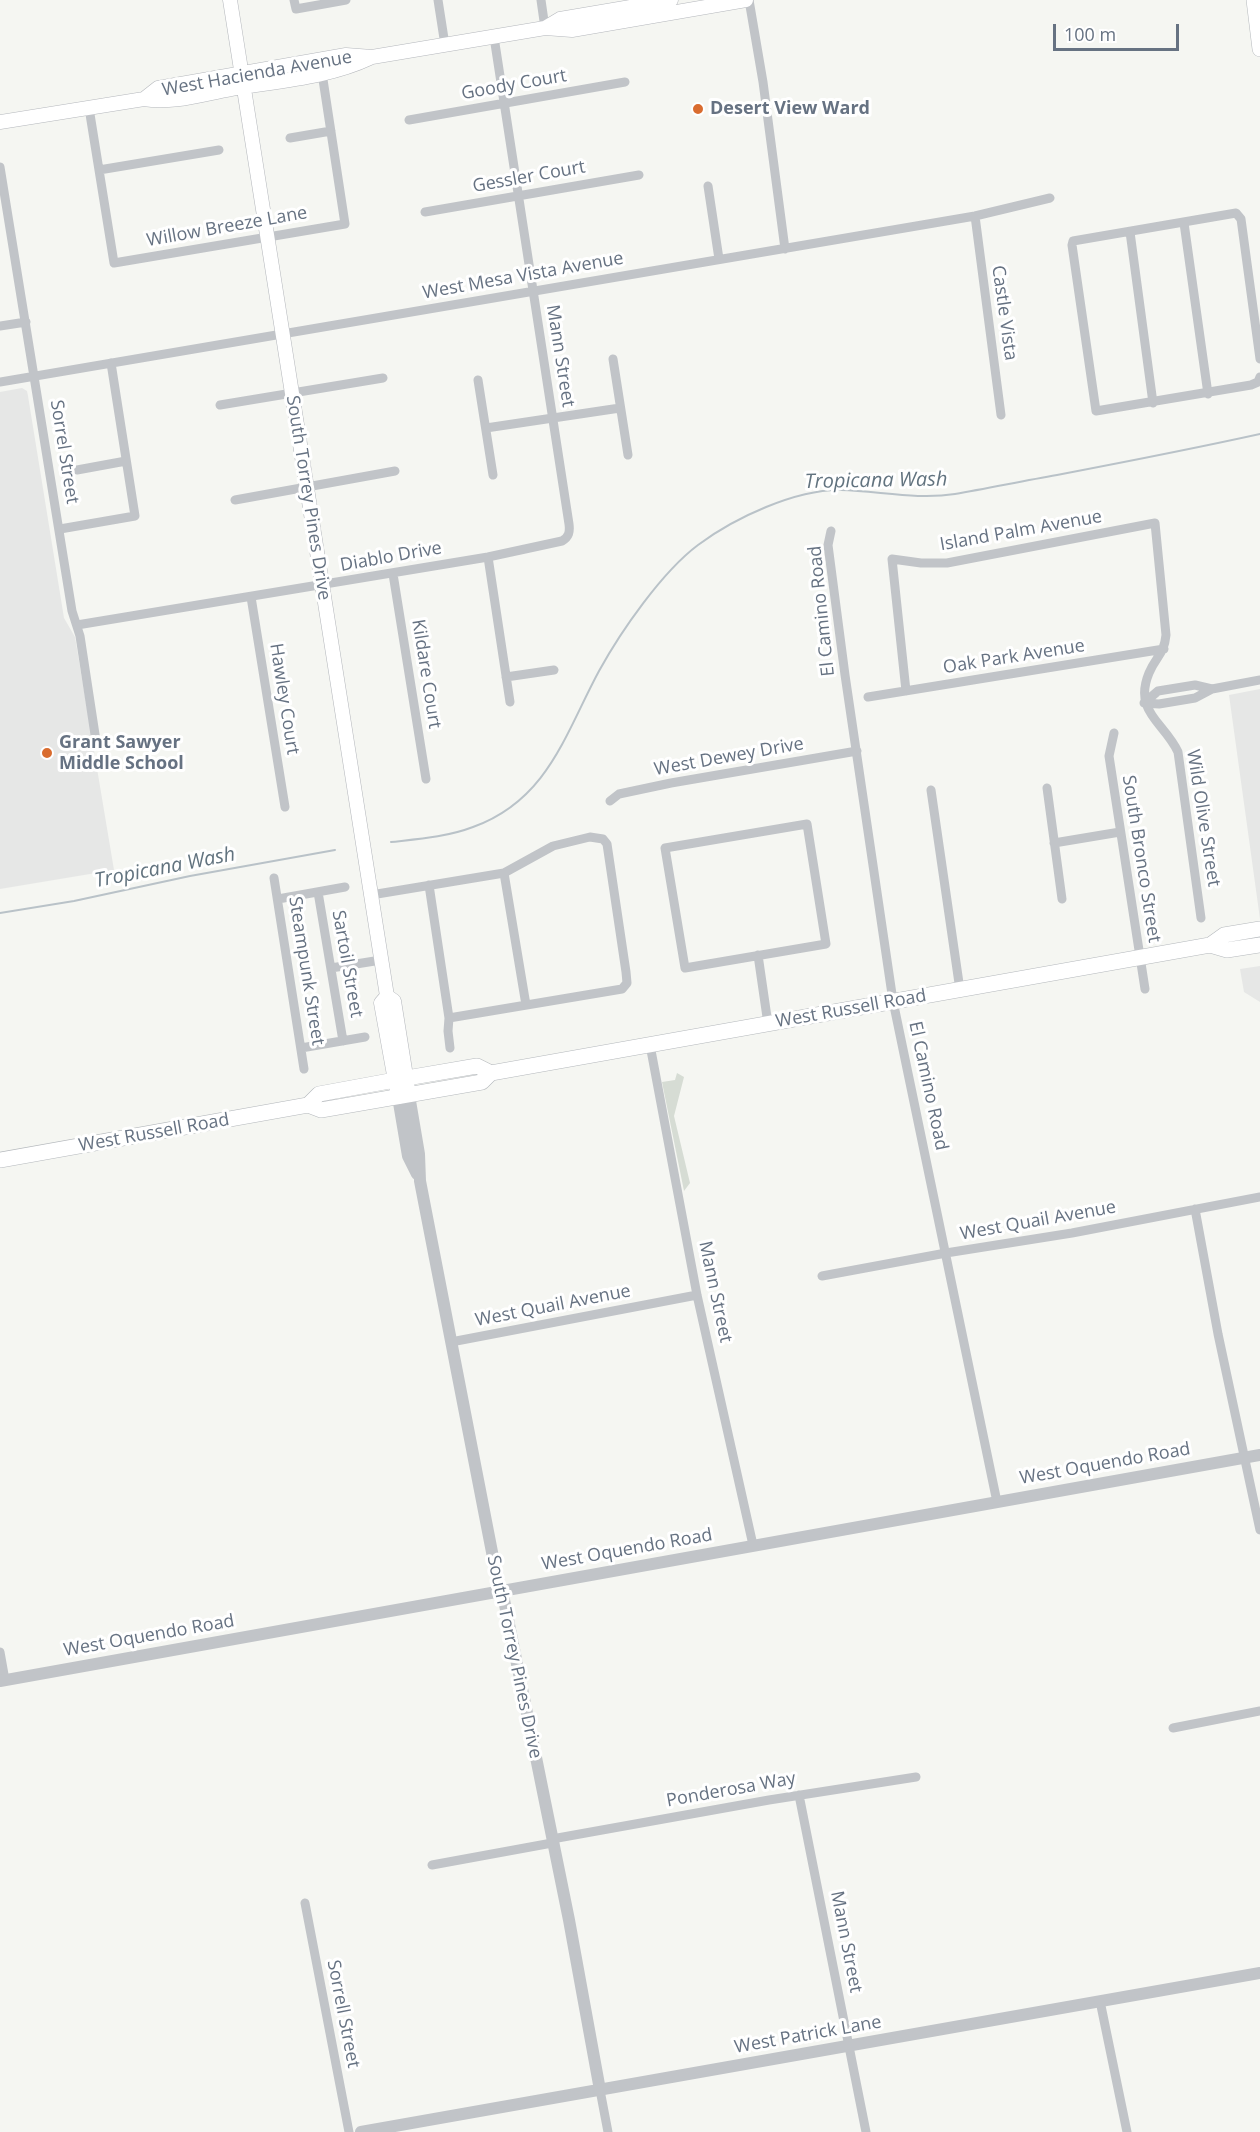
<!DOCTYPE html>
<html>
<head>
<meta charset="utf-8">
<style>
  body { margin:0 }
  #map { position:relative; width:1260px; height:2132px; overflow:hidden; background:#f5f6f2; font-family:"Open Sans",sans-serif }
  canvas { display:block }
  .scale { position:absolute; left:1053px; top:24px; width:126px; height:27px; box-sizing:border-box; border:3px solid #667282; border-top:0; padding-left:8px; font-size:18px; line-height:21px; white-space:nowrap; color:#667282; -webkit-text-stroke:4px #fff; paint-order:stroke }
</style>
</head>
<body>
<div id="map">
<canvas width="1260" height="2132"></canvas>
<div class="scale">100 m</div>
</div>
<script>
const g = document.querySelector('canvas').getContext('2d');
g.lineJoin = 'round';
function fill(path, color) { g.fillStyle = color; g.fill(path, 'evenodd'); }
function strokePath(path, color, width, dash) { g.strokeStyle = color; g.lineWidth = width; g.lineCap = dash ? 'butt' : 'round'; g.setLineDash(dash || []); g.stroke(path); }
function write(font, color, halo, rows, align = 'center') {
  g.font = font + ' "Open Sans",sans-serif'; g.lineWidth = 6; g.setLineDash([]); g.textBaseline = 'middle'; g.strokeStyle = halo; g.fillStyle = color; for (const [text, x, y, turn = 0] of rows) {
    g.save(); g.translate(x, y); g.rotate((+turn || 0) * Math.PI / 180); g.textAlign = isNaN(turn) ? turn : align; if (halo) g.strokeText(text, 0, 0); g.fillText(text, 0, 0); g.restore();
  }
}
fill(new Path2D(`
  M22,388L27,391L28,396L64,618L75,637L114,870L0,889V392Z
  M1260,689V919L1229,695Z
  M1260,966V1002L1244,992L1240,969Z`), '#e6e7e6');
fill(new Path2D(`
  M677,1073L684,1077L674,1116L690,1183L684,1191L662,1082L675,1080Z`), '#d6dcd4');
strokePath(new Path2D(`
  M391,842C418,839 447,837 473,827C548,800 565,734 599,671C621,631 662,572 698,545C734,518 796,489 841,490C879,491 917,500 955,494C989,488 1023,481 1057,475C1125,462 1192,449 1260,434
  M0,913L74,901L190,876L335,850`), '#b9c2c8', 2);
const secondary = new Path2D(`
  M230,0L387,996L394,1001L409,1095
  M545,28L560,19L671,0
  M144,99L158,88L346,55L372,57L545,28L572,30L746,0
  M0,122L144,99C172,104 203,94 231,89C277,81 328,78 370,58
  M387,996L381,1003L398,1097`);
const primary = new Path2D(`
  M1254,0L1260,49
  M1210,945L1227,950L1260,945
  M308,1105L319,1094L395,1080L477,1066L491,1073
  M0,1160L308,1105L321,1110L482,1082L491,1073L1210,945L1224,935L1260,929`);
strokePath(secondary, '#b4b7bc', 15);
strokePath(primary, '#b4b8bc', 16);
strokePath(new Path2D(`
  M294,0L296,9L346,0
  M438,0L445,45
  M541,0L545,28
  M749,0L763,82L785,249
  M89,108L114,263L345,224L322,73
  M409,120L625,82
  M290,138L331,131
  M0,167L72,611L80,636L96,741
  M99,170L219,150
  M708,186L719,259
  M425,212L639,175
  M975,216L1001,415
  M1184,223L1208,394
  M1130,232L1153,403
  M0,326L26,322
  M613,359L628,455
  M1260,359L1241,219L1236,213L1073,241L1072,245L1096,411L1251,385L1258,382L1260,377
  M478,380L493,475
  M0,382L975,216L1050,198
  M220,405L383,378
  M486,428L620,408
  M77,470L126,461
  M235,500L395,471
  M60,529L135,516L111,363
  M831,531L828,545L845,675L893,1001L997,1502
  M488,557L510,702
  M393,574L426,779
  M251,597L285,807
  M77,625L488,557L562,541C569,537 570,532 569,524L494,37
  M506,677L554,670
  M906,691L892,559L921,563H947L1155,523L1166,635C1164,655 1156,656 1149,673C1133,712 1164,722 1178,752L1201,918
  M868,697L1164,649
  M1144,703L1159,704L1195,698L1212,689L1260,680
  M1144,703L1158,691L1195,685L1212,689
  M1114,733L1109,756L1145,989
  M1047,788L1062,899
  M931,790L960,990
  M610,801L619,794L671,783L857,751
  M807,824L826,944L685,968L665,848Z
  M1054,843L1120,832
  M504,873L526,1005
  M274,878L304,1069
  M429,885L449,1018L448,1031L450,1048
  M318,892L343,1041
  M371,895L504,873L553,846L590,837L603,839L607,844L626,972L627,983L622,989L449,1018
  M278,899L345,887
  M758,955L768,1024
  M331,968L381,960
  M650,1045L697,1295L753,1545
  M301,1048L365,1037
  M1195,1209L1218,1334L1260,1530
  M822,1276L946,1253L1072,1233L1260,1197
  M451,1342L697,1295
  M0,1652L5,1680
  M1173,1728L1260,1711
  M799,1795L866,2132
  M552,1839L769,1800L916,1777
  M432,1865L552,1843
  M305,1903L349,2132
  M1100,2001L1127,2132
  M600,2090L608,2132`), '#c1c4c8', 9);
strokePath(new Path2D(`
  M409,1095L419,1154L420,1181L498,1583L502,1590L569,1920L600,2090
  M398,1097L408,1156L417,1174
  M0,1681L1260,1455
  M361,2132L1260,1973`), '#c1c4c8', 12);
strokePath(secondary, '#fff', 14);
strokePath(primary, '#fff', 15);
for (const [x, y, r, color] of [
  [698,109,6,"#d96c2f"],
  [47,753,6,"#d96c2f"]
]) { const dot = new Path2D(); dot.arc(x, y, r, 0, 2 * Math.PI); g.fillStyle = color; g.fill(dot); strokePath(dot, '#fff', 2); }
write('18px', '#667282', '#fff', [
  ["West Hacienda Avenue",257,74,-10],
  ["Goody Court",514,85,-10],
  ["Gessler Court",529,177,-10],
  ["Willow Breeze Lane",227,227,-10],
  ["West Mesa Vista Avenue",523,276,-10],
  ["Castle Vista",1004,313,82],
  ["Mann Street",560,356,81],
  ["Sorrel Street",64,452,81],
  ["South Torrey Pines Drive",308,498,81],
  ["Island Palm Avenue",1021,531,-10],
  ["Diablo Drive",391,557,-10],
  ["El Camino Road",822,611,-96],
  ["Oak Park Avenue",1014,657,-9],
  ["Kildare Court",426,674,81],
  ["Hawley Court",284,699,81],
  ["West Dewey Drive",729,757,-10],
  ["Wild Olive Street",1203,818,81],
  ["South Bronco Street",1141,859,81],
  ["Sartoil Street",347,964,80],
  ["Steampunk Street",306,971,81],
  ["West Russell Road",851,1009,-10],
  ["El Camino Road",928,1086,78],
  ["West Russell Road",154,1133,-10],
  ["West Quail Avenue",1038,1221,-10],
  ["Mann Street",715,1292,78],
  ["West Quail Avenue",553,1306,-11],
  ["West Oquendo Road",1105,1464,-10],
  ["West Oquendo Road",627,1550,-10],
  ["West Oquendo Road",149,1636,-10],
  ["South Torrey Pines Drive",514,1657,78],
  ["Ponderosa Way",731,1790,-10],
  ["Mann Street",846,1942,79],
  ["Sorrell Street",343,2014,79],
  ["West Patrick Lane",808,2035,-10]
]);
write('bold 18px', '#667282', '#fff', [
  ["Desert View Ward",710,109],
  ["Grant Sawyer",59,743],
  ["Middle School",59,764]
], 'left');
write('italic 20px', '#62737f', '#fff', [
  ["Tropicana Wash",876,481,-1],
  ["Tropicana Wash",165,868,-11]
]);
</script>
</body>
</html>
